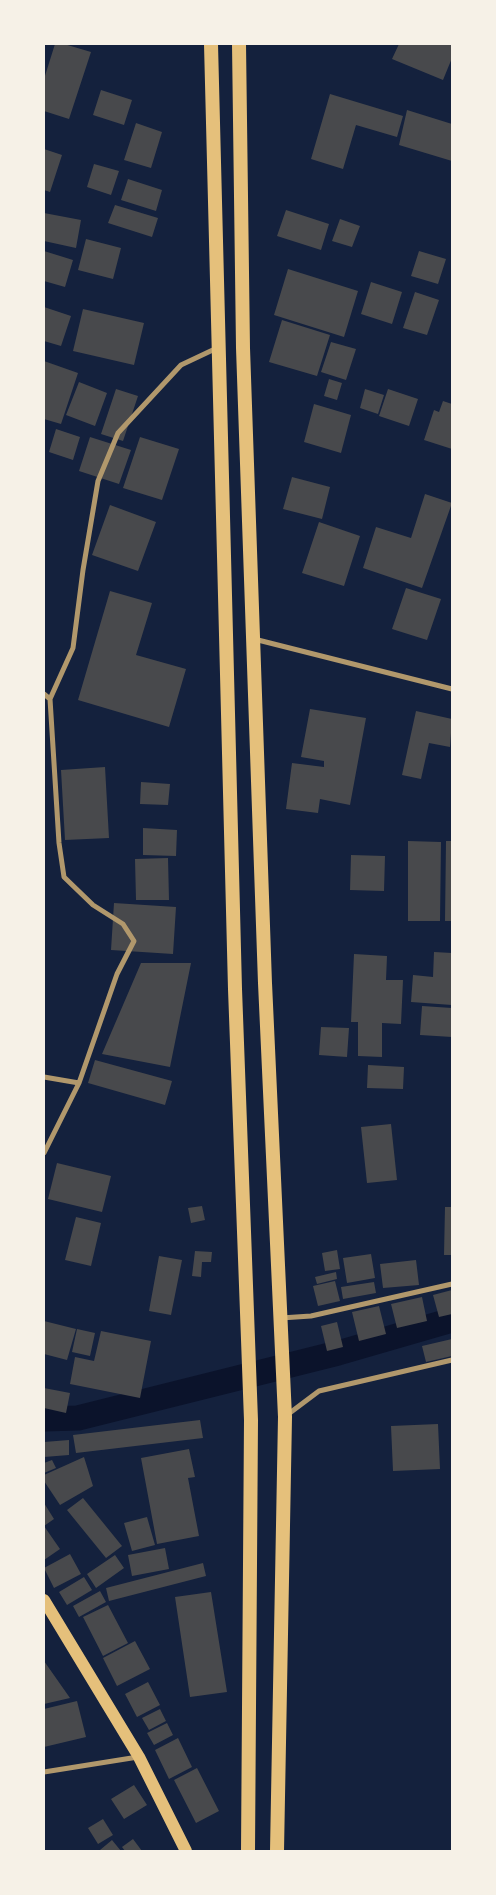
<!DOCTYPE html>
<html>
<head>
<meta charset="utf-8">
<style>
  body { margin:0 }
  #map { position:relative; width:496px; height:1895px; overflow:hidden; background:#14213d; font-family:"Alegreya Sans",sans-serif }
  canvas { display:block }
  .frame { position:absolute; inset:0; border:45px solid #f6f1e7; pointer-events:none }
</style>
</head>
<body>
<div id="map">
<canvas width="496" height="1895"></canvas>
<div class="frame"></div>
</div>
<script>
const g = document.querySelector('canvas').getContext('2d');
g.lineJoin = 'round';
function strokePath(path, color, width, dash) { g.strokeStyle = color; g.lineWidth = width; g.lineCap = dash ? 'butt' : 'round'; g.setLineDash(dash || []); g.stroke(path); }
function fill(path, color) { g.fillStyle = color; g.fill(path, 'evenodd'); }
strokePath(new Path2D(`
  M44,1419L78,1418L338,1353L452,1320`), '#0b132b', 25);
fill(new Path2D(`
  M55,44H64L91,52L69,119L44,111V79Z
  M399,44H452V58L443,80L392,59Z
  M101,90L132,100L124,125L93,115Z
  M330,94L403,116L397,137L356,125L343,169L311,159Z
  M407,110L452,124V161L399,145Z
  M136,123L162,132L151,168L124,160Z
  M44,149L62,155L50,192L44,190Z
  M94,164L119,171L111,195L87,187Z
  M128,179L162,190L156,211L121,200Z
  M115,205L158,218L152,237L108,223Z
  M286,210L329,224L321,250L277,236Z
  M44,213L81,220L76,248L44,241Z
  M340,219L360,226L352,247L332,241Z
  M86,239L121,248L113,279L78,270Z
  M44,251L73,260L65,287L44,281Z
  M419,251L446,259L438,284L411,276Z
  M288,269L358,291L344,337L274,315Z
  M371,282L402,292L392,324L361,314Z
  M415,292L439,300L427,335L403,328Z
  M44,307L71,316L61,346L44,341Z
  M83,309L144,323L134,365L73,351Z
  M282,320L330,335L317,376L269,362Z
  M331,342L356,349L346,380L321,372Z
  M44,361L78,373L61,424L44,419Z
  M329,379L342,383L337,400L324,396Z
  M79,382L107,393L95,426L66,415Z
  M116,389L138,396L123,441L101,434Z
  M365,389L384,395L378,414L360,408Z
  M388,389L418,399L409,426L379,416Z
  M443,401L452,404V449L424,440L434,410L439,412Z
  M314,404L351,415L341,453L304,442Z
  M56,429L80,437L73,460L49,452Z
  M90,437L131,450L119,484L79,471Z
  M140,437L179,449L162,500L123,488Z
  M292,477L330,487L322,519L283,509Z
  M425,494L452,503L422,588L363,568L376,527L411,538Z
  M110,505L156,522L138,571L92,555Z
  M319,522L360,536L344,586L302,573Z
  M406,588L441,599L427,640L392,629Z
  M110,591L152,603L136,655L186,669L169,727L78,700Z
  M310,709L366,718L350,805L320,799L318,813L286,809L292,763L324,767V761L301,757Z
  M416,711L452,719L450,747L429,743L421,779L402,775Z
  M105,767L109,838L65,840L61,770Z
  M141,782L170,784L168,805L140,804Z
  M143,828L177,830L176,856L143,855Z
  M408,841L441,842L440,921H408Z
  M446,841H452V921H445Z
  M351,855L385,856L384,891L350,890Z
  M168,858L169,900H136L135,859Z
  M114,903L176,907L173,954L111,950Z
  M434,952L452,953V1005L411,1002L413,975L433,977Z
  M354,954L387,956L386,980H403L401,1024L382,1023V1057L358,1056V1022H351Z
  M141,963H191L170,1067L102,1054Z
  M422,1006L452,1008V1037L420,1035Z
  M321,1027L349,1028L347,1057L319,1055Z
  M95,1060L172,1081L165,1105L88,1083Z
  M368,1065L404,1067L403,1089L367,1088Z
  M391,1124L397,1180L367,1183L361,1127Z
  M57,1163L111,1176L102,1212L48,1199Z
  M202,1206L205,1220L191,1223L188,1208Z
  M445,1207H452V1255H444Z
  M76,1217L101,1223L91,1266L65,1260Z
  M337,1250L340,1269L325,1271L322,1253Z
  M195,1251L212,1252L211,1262H202L201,1277L192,1276Z
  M371,1254L375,1278L347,1283L343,1258Z
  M159,1256L182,1260L171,1315L149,1311Z
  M416,1260L419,1285L383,1288L380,1264Z
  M336,1272L337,1279L317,1284L315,1277Z
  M335,1281L340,1301L318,1306L313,1286Z
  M374,1282L376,1293L343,1299L341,1287Z
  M452,1290V1314L439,1317L433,1295Z
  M422,1297L427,1321L397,1328L391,1304Z
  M379,1306L386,1334L359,1341L352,1312Z
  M44,1321L76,1329L67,1360L44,1354Z
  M337,1322L343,1347L327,1351L321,1326Z
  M77,1329L95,1333L90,1356L72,1352Z
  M101,1331L151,1341L140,1398L70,1384L75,1357L94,1361Z
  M452,1339V1356L426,1362L422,1346Z
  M44,1388L70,1393L66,1413L44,1408Z
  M200,1420L203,1438L76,1453L73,1435Z
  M438,1424L440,1469L393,1471L391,1426Z
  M69,1440V1455L44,1457V1442Z
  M189,1449L195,1477L188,1478L199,1536L157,1544L141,1458Z
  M84,1457L93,1486L60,1505L44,1481V1475Z
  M52,1460L56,1468L44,1473V1463Z
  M83,1498L122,1546L106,1558L67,1510Z
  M44,1503L54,1519L44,1526L60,1549L44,1560Z
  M147,1517L155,1545L132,1551L124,1523Z
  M165,1548L169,1569L132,1576L128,1555Z
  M70,1554L81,1574L54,1588L44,1568Z
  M115,1555L124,1568L96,1588L87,1574Z
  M203,1563L206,1576L109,1601L106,1588Z
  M84,1577L92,1590L67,1605L59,1592Z
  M100,1591L106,1602L79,1617L73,1606Z
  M211,1592L227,1692L190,1697L175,1597Z
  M108,1605L128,1643L103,1656L83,1617Z
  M135,1641L150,1669L117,1686L103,1658Z
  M44,1661L70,1698L44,1704Z
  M148,1682L160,1705L137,1717L125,1694Z
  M77,1701L86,1737L44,1747V1709Z
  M160,1709L166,1721L149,1730L142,1718Z
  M167,1723L173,1735L154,1745L147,1733Z
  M178,1738L192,1767L169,1779L155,1750Z
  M197,1768L219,1811L196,1823L174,1780Z
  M134,1785L147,1805L124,1819L111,1799Z
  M103,1819L113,1835L98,1844L88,1828Z
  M133,1839L142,1851H125L122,1847Z
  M112,1840L121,1851H101L100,1850Z`), '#48494c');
strokePath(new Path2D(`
  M254,639L452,689
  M44,694L50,699L59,843L64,877L93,905L123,924L134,941L117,974L79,1083L44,1153
  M50,699L73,648L83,570L98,481L118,433L181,365L217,348
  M44,1077L79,1083
  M281,1318L311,1316L452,1284
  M287,1415L319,1391L452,1360
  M44,1772L138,1757`), '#b1986c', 5);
strokePath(new Path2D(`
  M44,1600L139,1757L186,1851`), '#e5c07b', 12);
strokePath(new Path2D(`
  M211,44L235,989L251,1420L248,1851
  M239,44L243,348L265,983L285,1417L277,1851`), '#e5c07b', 14);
</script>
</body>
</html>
